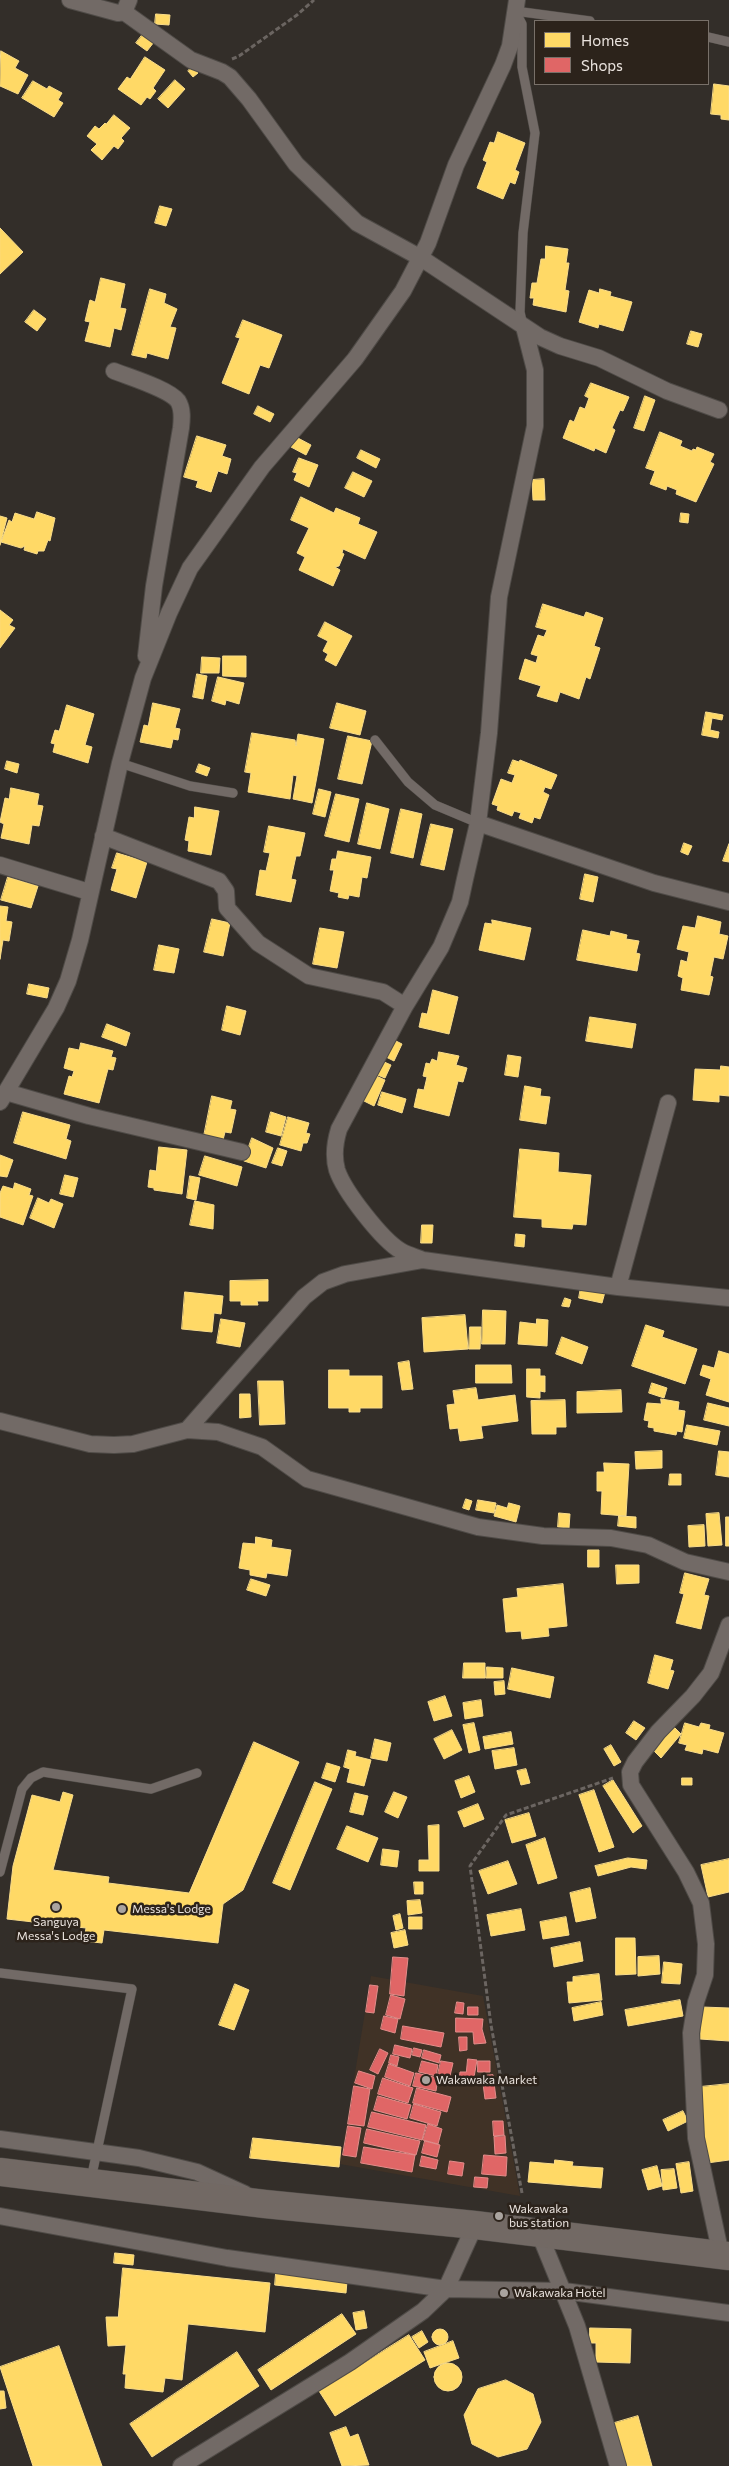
<!DOCTYPE html>
<html>
<head>
<meta charset="utf-8">
<style>
  body { margin:0 }
  #map { position:relative; width:729px; height:2466px; overflow:hidden; background:#332e29; font-family:Commissioner,sans-serif }
  canvas { display:block }
  .legend { position:absolute; left:534px; top:20px; width:175px; height:65px; box-sizing:border-box; background:#2c231b; border:1px solid #787069; margin:0; padding:6px 9px; list-style:none; font-size:15px; color:#eae3de }
  .legend li { display:flex; align-items:center; gap:10px; height:25px }
  .legend b { width:25px; border:1px solid #787069 }
</style>
</head>
<body>
<div id="map">
<canvas width="729" height="2466"></canvas>
<ul class="legend">
<li><b style="height:14px;background:#ffd966"></b>Homes</li>
<li><b style="height:14px;background:#e06666"></b>Shops</li>
</ul>
</div>
<script>
const g = document.querySelector('canvas').getContext('2d');
g.lineJoin = 'round';
function fill(path, color) { g.fillStyle = color; g.fill(path, 'evenodd'); }
function strokePath(path, color, width, dash) { g.strokeStyle = color; g.lineWidth = width; g.lineCap = dash ? 'butt' : 'round'; g.setLineDash(dash || []); g.stroke(path); }
function write(font, color, halo, rows, align = 'center') {
  g.font = font + ' Commissioner,sans-serif'; g.lineWidth = 5; g.setLineDash([]); g.textBaseline = 'middle'; g.strokeStyle = halo; g.fillStyle = color; for (const [text, x, y, turn = 0] of rows) {
    g.save(); g.translate(x, y); g.rotate((+turn || 0) * Math.PI / 180); g.textAlign = isNaN(turn) ? turn : align; if (halo) g.strokeText(text, 0, 0); g.fillText(text, 0, 0); g.restore();
  }
}
fill(new Path2D(`
  M371,1976L483,1996L520,2196L340,2164Z`), '#403226');
const homes = new Path2D(`
  M156,14L170,15L169,25L155,24Z
  M143,34L154,42L147,51L136,43Z
  M1,51L19,61L15,68L28,75L18,94L0,86Z
  M145,57L165,70L153,88L156,91L150,99L147,97L141,105L118,89L127,77L130,79Z
  M192,67L198,73L193,77L188,71Z
  M175,80L185,89L168,108L158,99Z
  M33,81L47,89L49,86L62,93L58,100L63,103L54,117L22,98Z
  M714,84L729,86V120L721,119V115L711,114Z
  M114,115L130,128L121,138L124,141L118,149L114,146L102,160L91,150L97,144L87,136L95,126L99,129L105,123L106,124Z
  M498,132L525,143L515,170L519,172L515,184L510,182L503,199L477,188L487,162L483,160L490,142L494,143Z
  M160,206L172,209L166,226L155,223Z
  M0,228L23,252L0,274Z
  M546,246L568,249L566,263H569L565,290L569,291L566,312L533,305L534,298H530L532,283H537L541,259H545Z
  M101,278L125,284L120,308L126,309L121,330L114,328L110,347L85,341L90,322L85,321L90,300L95,302Z
  M150,289L166,294L164,303L177,309L170,327L176,328L168,359L147,353L146,358L132,355Z
  M600,289L611,292L610,296L632,302L623,331L599,324L598,328L579,322L589,290L599,293Z
  M34,310L46,319L37,331L25,322Z
  M243,320L282,335L269,368L260,365L249,394L222,383L240,338L236,337Z
  M691,331L702,334L698,347L687,344Z
  M591,383L629,397L623,411L620,410L612,428L615,430L606,453L595,448L594,451L563,438L570,420L574,422L580,407L585,409L589,398L585,396Z
  M645,396L655,400L644,431L634,428Z
  M258,406L274,414L270,422L254,414Z
  M660,432L682,441L680,446L692,451L693,449L696,450L697,447L714,454L710,462L714,464L696,502L676,494L677,490L667,486L666,490L650,484L655,471L646,468Z
  M197,436L226,445L222,456L231,459L227,474L218,471L211,492L196,487L198,481L184,477Z
  M296,437L311,445L306,455L291,447Z
  M361,450L380,459L376,468L357,458Z
  M299,458L318,465L309,487L294,480L297,473L293,472Z
  M353,472L372,481L364,497L345,488Z
  M544,479L545,500H533L532,480Z
  M301,497L334,513L336,508L360,518L358,524L377,532L365,559L343,549L342,553L344,554L339,566L335,567L340,570L333,586L299,570L305,557L297,553L309,528L291,520Z
  M37,512L55,518L50,541L48,540L44,551H38L37,554L24,550L25,546L21,548L1,542L9,520L12,522L15,513L34,519Z
  M681,513L689,514L688,523L680,522Z
  M0,516L7,518L0,545Z
  M543,604L584,617L586,612L603,618L594,646L600,648L590,679L586,677L579,699L560,692L557,702L537,696L541,686L519,679L525,659L536,663L538,656L531,654L538,635L544,637L547,630L536,627Z
  M0,610L13,620L9,625L15,628L0,648Z
  M325,622L352,636L336,666L325,660L328,654L323,651L328,641L318,636Z
  M223,656H246V677L223,676Z
  M202,657L220,658L219,673H201Z
  M197,674L207,676L203,699L193,697Z
  M218,677L244,683L239,704L226,700L225,705L212,701Z
  M153,703L180,709L175,728L180,729L178,740L173,739L171,748L140,742L144,725L148,726Z
  M337,703L366,711L360,735L330,728Z
  M67,705L94,714L85,745L92,747L88,763L53,752L55,744L51,743L55,730L59,731Z
  M706,712L723,715L722,720L712,718L710,730L719,732L718,738L702,735Z
  M252,733L295,740L296,746L298,734L324,739L312,803L293,799L297,776L293,775L290,799L248,792L251,773L245,772Z
  M348,736L372,741L362,784L338,779Z
  M513,760L519,762L520,760L557,775L551,789L545,787L543,792L549,795L540,819L534,817L532,823L519,818L521,813L514,811L512,816L497,810L498,806L492,804L501,779L512,783L515,775L508,773Z
  M7,761L19,764L17,773L5,769Z
  M199,764L210,768L207,776L196,772Z
  M11,788L39,794L37,805L43,806L39,826L32,825L29,844L1,838L4,824L0,822L5,798L9,799Z
  M319,789L331,792L325,817L313,814Z
  M336,794L359,799L349,842L325,836Z
  M367,803L389,809L380,849L358,844Z
  M195,807L219,811L211,855L188,851L189,841L185,840L189,817L194,818Z
  M401,809L422,814L413,858L391,853Z
  M431,824L453,829L444,870L421,865Z
  M269,826L305,833L300,856H296L291,879L296,880L291,902L256,895L260,870L266,871L270,853L264,852Z
  M684,843L692,846L688,855L681,852Z
  M729,844V862L723,861Z
  M338,851L371,857L367,878L362,877L359,897L349,895L348,899L338,897L339,893L330,891L334,870H330L332,859H336Z
  M117,853L147,862L136,898L111,890L117,869L112,868Z
  M585,874L598,877L593,902L580,899Z
  M8,877L38,886L31,908L1,900Z
  M0,906L8,907L6,921L12,922L9,941L3,940L0,959Z
  M698,916L721,922L719,934L728,936L723,959L714,957L710,976L713,977L709,995L681,990L683,978L678,976L681,960L687,962L689,952L677,949L683,926L695,928Z
  M212,919L230,923L223,956L204,952Z
  M492,920L531,928L524,960L479,950L485,923L492,924Z
  M320,928L344,932L337,968L313,964Z
  M583,930L610,936L611,931L627,935L626,939L639,941L636,953L640,954L637,971L577,960Z
  M159,945L179,949L174,973L154,970Z
  M29,984L49,988L47,998L27,994Z
  M433,990L458,997L449,1034L419,1027L422,1013L427,1014Z
  M227,1006L246,1011L240,1035L222,1030Z
  M590,1017L636,1024L632,1048L586,1041Z
  M107,1024L130,1033L126,1046L102,1037Z
  M392,1039L402,1044L394,1061L384,1056Z
  M81,1043L113,1051L111,1057L116,1058L113,1070L108,1069L99,1103L64,1094L69,1076L72,1077L74,1071L64,1068L69,1048L79,1050Z
  M439,1052L459,1056L456,1065L467,1068L463,1082L458,1081L449,1116L414,1107L418,1089L424,1090L427,1077L423,1076L426,1063L430,1064L432,1059L437,1061Z
  M508,1055L521,1057L518,1077L505,1075Z
  M382,1061L391,1065L385,1078L375,1074Z
  M721,1066L729,1067V1096L719,1095V1102L693,1100L695,1069L720,1070Z
  M374,1075L385,1080L374,1106L362,1100Z
  M525,1086L541,1089L540,1096L550,1097L546,1124L520,1120Z
  M382,1092L406,1099L402,1113L378,1105Z
  M212,1096L232,1101L230,1109L236,1110L231,1133L225,1132L223,1140L204,1136Z
  M23,1112L70,1125L66,1139L71,1141L66,1159L14,1143Z
  M271,1112L286,1117L281,1136L266,1132Z
  M288,1117L309,1123L306,1133L310,1134L307,1143H303L301,1151L280,1145Z
  M252,1138L273,1148L266,1168L244,1161Z
  M159,1147L187,1150L182,1194L154,1190V1188L148,1187L150,1170L156,1171Z
  M278,1148L287,1151L282,1166L272,1163Z
  M520,1149L559,1153L558,1172L591,1175L586,1225L573,1224L572,1229L542,1227V1219L514,1217Z
  M0,1155L13,1160L7,1177L0,1176Z
  M205,1156L242,1167L237,1186L199,1175Z
  M65,1175L78,1178L73,1197L60,1194Z
  M190,1176L200,1178L196,1200L187,1198Z
  M15,1183L31,1189L29,1195L33,1196L23,1225L0,1217V1193L3,1186L13,1189Z
  M38,1198L49,1203L51,1199L63,1204L54,1228L30,1218Z
  M195,1201L214,1205L213,1229L190,1225Z
  M422,1225H433L432,1243H421Z
  M516,1234L525,1235L524,1247L515,1246Z
  M268,1280V1301H257L258,1305H241V1301H230V1281Z
  M581,1287L605,1292L602,1303L579,1298Z
  M185,1292L223,1296L221,1314L214,1313L212,1332L182,1329Z
  M565,1298L571,1300L569,1307L562,1306Z
  M483,1310L506,1311L505,1344H482Z
  M465,1315L468,1349L424,1352L422,1318Z
  M221,1319L245,1323L240,1347L217,1343Z
  M537,1319L548,1320L547,1346L518,1344L520,1322L536,1324Z
  M646,1325L664,1331L662,1337L697,1349L685,1384L632,1366Z
  M470,1327H481L480,1349H469Z
  M562,1337L588,1347L582,1364L556,1354Z
  M719,1351L729,1354V1402L706,1395L711,1379L700,1375L703,1365L714,1368Z
  M409,1361L413,1389L402,1390L398,1363Z
  M476,1365H511L512,1383H476Z
  M527,1369H540V1376H545V1392L540,1391V1398L527,1397Z
  M329,1370H349V1376H382V1408H360V1412H349V1408H329Z
  M258,1381H283L285,1424L260,1425Z
  M652,1383L667,1388L664,1398L649,1393Z
  M476,1388L478,1400L515,1395L518,1421L481,1426L483,1438L460,1441L458,1428L450,1429L447,1405L455,1404L453,1391Z
  M621,1390L622,1412L577,1413V1392Z
  M240,1394H250L251,1417L240,1418Z
  M661,1399L679,1402L678,1410L685,1411L682,1432L677,1431L676,1435L654,1431V1428L648,1427L649,1421L644,1420L647,1403L661,1404Z
  M565,1400L566,1427H556V1434H532L531,1401Z
  M708,1403L729,1408V1426L704,1420Z
  M687,1425L720,1431L717,1445L684,1438Z
  M662,1451V1468L636,1469L635,1452Z
  M719,1451L729,1452V1477L716,1475Z
  M604,1463L629,1464L626,1516L601,1514L602,1491H597V1472H604Z
  M670,1474H681V1485H669Z
  M466,1499L472,1501L469,1510L463,1508Z
  M478,1500L496,1503L494,1513L476,1510Z
  M509,1503L520,1506L516,1522L494,1516L497,1505L507,1508Z
  M559,1513L570,1514L569,1528L558,1527Z
  M719,1513L722,1545L708,1546L706,1514Z
  M619,1516L636,1517V1528L618,1526Z
  M726,1517H729V1546H726Z
  M704,1525L705,1546L689,1547L688,1526Z
  M256,1537L272,1540L271,1547L291,1550L287,1576L267,1573L266,1578L250,1575V1570L239,1568L243,1543L255,1544Z
  M588,1550H599V1567H588Z
  M616,1565H639V1583L617,1584Z
  M685,1573L709,1579L704,1595L709,1596L701,1629L676,1623L684,1594L680,1593Z
  M251,1579L270,1585L266,1596L247,1590Z
  M563,1584L567,1626L548,1628L549,1636L522,1639L521,1631L506,1632L503,1599L518,1597L517,1589Z
  M655,1655L673,1660L670,1670L674,1671L668,1689L648,1683Z
  M464,1663H485V1678H463Z
  M487,1667L503,1668V1678H486Z
  M512,1668L554,1677L550,1698L508,1689Z
  M504,1681L505,1694L495,1695L494,1682Z
  M445,1696L452,1716L434,1721L428,1702Z
  M481,1700L483,1716L465,1719L463,1703Z
  M634,1721L645,1728L636,1740L626,1733Z
  M474,1723L480,1750L469,1753L463,1725Z
  M685,1723L699,1727L701,1723L710,1725L709,1729L724,1733L718,1753L703,1749L702,1754L685,1750L687,1745L679,1743Z
  M673,1726L681,1734L661,1758L653,1750Z
  M452,1730L462,1750L444,1759L434,1739Z
  M511,1732L513,1744L485,1749L483,1737Z
  M375,1739L391,1743L387,1761L371,1758Z
  M254,1742L299,1762L243,1890L223,1904L218,1943L104,1930L102,1943L84,1941L86,1928L7,1919L13,1866L32,1795L60,1802L63,1792L73,1795L53,1870L109,1877L108,1883L189,1893Z
  M611,1745L621,1762L614,1766L604,1749Z
  M514,1748L517,1765L495,1769L492,1751Z
  M348,1750L356,1752L355,1756L371,1760L364,1786L347,1782L350,1769L344,1767Z
  M327,1763L340,1767L335,1782L322,1778Z
  M526,1769L530,1783L521,1785L517,1771Z
  M469,1776L475,1792L461,1798L455,1781Z
  M682,1778H692V1785H682Z
  M613,1780L642,1826L633,1833L603,1786Z
  M315,1782L332,1789L290,1890L273,1883Z
  M594,1790L614,1847L599,1852L579,1795Z
  M394,1792L407,1797L398,1818L385,1812Z
  M355,1793L368,1796L363,1815L350,1812Z
  M478,1804L484,1819L464,1827L458,1812Z
  M529,1813L536,1836L512,1843L505,1820Z
  M439,1825V1871H419V1860H429L428,1826Z
  M347,1826L378,1838L368,1862L337,1849Z
  M545,1838L557,1878L538,1884L526,1845Z
  M383,1849L399,1851L397,1867L381,1865Z
  M628,1858L647,1860L646,1869L631,1867L598,1876L595,1866Z
  M729,1859V1892L708,1897L701,1865Z
  M508,1861L517,1884L488,1894L479,1871Z
  M414,1882H423V1894H415Z
  M590,1888L596,1918L576,1922L570,1893Z
  M420,1900L422,1913L408,1915L407,1901Z
  M521,1909L525,1930L491,1936L487,1915Z
  M400,1914L403,1928L396,1930L393,1916Z
  M409,1917H422V1929H409Z
  M566,1917L569,1935L543,1939L540,1922Z
  M405,1930L408,1945L394,1948L391,1933Z
  M616,1938H635L636,1974L616,1975Z
  M580,1942L583,1961L554,1967L551,1948Z
  M659,1956L660,1974L638,1976V1957Z
  M664,1962L682,1964L680,1984L662,1983Z
  M599,1974L602,2000L569,2003L567,1982H573V1977Z
  M235,1984L249,1990L234,2030L219,2025Z
  M680,2000L683,2016L628,2026L625,2010Z
  M601,2002L603,2015L574,2021L572,2008Z
  M702,2007L729,2008V2041L700,2039Z
  M729,2084V2160L707,2163L700,2087Z
  M683,2111L688,2121L668,2131L663,2120Z
  M253,2138L341,2147L339,2167L250,2158Z
  M555,2160L573,2162L572,2166L603,2168L601,2188L528,2182L530,2162L554,2164Z
  M689,2162L693,2191L681,2193L676,2164Z
  M657,2166L662,2186L648,2190L642,2170Z
  M674,2169L677,2188L663,2190L661,2170Z
  M115,2253L134,2255L133,2265L114,2263Z
  M123,2268L270,2283L265,2332L188,2324L182,2380L165,2378L163,2392L125,2388L126,2374H123L126,2345L108,2346L106,2317H118Z
  M276,2273L347,2281L346,2293L275,2285Z
  M364,2311L367,2328L356,2330L353,2313Z
  M342,2314L356,2334L271,2390L258,2370Z
  M590,2328L631,2329L630,2363L596,2362V2343H590Z
  M432 2337a8 8 0 1 1 16 0a8 8 0 1 1-16 0Z
  M422,2331L428,2342L419,2348L412,2337Z
  M409,2335L425,2360L335,2416L319,2391Z
  M453,2341L459,2358L430,2368L424,2352Z
  M59,2346L102,2466H33L0,2367Z
  M237,2352L259,2386L152,2457L130,2424Z
  M434 2377a14 14 0 1 1 28 0a14 14 0 1 1-28 0Z
  M506,2380L533,2394L541,2422L527,2449L498,2457L472,2444L464,2415L478,2389Z
  M0,2391H4L6,2408L0,2409Z
  M638,2416L652,2466H623L611,2424Z
  M346,2427L350,2437L358,2434L369,2465L342,2466L330,2433Z`);
fill(homes, '#ffd966');
strokePath(homes, '#f9dc8a', 1);
const shops = new Path2D(`
  M393,1957L408,1958L404,1996L390,1994Z
  M370,1985L378,1986L374,2013L366,2012Z
  M391,1995L405,1999L400,2019L386,2015Z
  M457,2002L464,2003L463,2014L455,2013Z
  M468,2007H478V2015H468Z
  M384,2016L398,2019L395,2033L381,2029Z
  M456,2018L483,2019L482,2029L486,2043L474,2044L473,2032H456Z
  M403,2026L444,2033L441,2047L401,2039Z
  M459,2037H467V2050L460,2051Z
  M395,2045L412,2049L410,2058L393,2054Z
  M414,2048L422,2050L420,2057L412,2055Z
  M380,2049L388,2053L378,2074L370,2070Z
  M424,2050L441,2055L439,2063L422,2058Z
  M391,2055L399,2057L397,2066L389,2063Z
  M468,2059L477,2060L473,2083L459,2081L460,2072H466Z
  M422,2061L438,2065L436,2076L419,2072Z
  M441,2061L453,2063L450,2076L438,2074Z
  M478,2061H490V2072H478Z
  M389,2064L414,2073L410,2086L385,2077Z
  M359,2071L375,2076L372,2089L355,2083Z
  M416,2073L438,2078L436,2091L413,2086Z
  M493,2075L496,2098L485,2099L482,2076Z
  M383,2078L413,2088L408,2103L378,2094Z
  M354,2086L370,2089L364,2126L348,2124Z
  M417,2088L451,2097L447,2112L413,2103Z
  M378,2096L411,2105L407,2119L374,2110Z
  M414,2104L441,2112L437,2126L410,2118Z
  M372,2112L426,2125L422,2140L368,2127Z
  M493,2121H503L504,2135L494,2136Z
  M428,2124L442,2129L438,2144L423,2140Z
  M348,2126L361,2128L356,2157L343,2155Z
  M367,2129L420,2141L416,2155L364,2143Z
  M505,2136L506,2153L495,2154L494,2137Z
  M425,2141L440,2145L437,2157L422,2153Z
  M364,2147L415,2155L412,2172L361,2163Z
  M484,2155L507,2157L506,2176L482,2174Z
  M422,2156L438,2160L436,2169L420,2166Z
  M450,2161L464,2163L462,2176L448,2174Z
  M475,2177L488,2178L487,2188L474,2187Z`);
fill(shops, '#e06666');
strokePath(shops, '#e38c8a', 1);
const service = new Path2D(`
  M708,37L729,42
  M523,326L520,312L523,233L535,133L522,67V24L515,11L590,21
  M375,740L408,782L435,805L478,823
  M120,763L190,786L233,793
  M0,1872L22,1789L31,1778L43,1772L151,1789L197,1773
  M0,1973L132,1989L91,2179`);
const minor = new Path2D(`
  M70,0L118,13L124,12L129,0
  M124,12L191,60L222,72L230,77L249,99L296,164L357,223L421,258L540,337L560,346L599,358L667,391L719,410
  M114,371C129,377 169,389 178,401C183,409 182,419 181,428L154,586L146,656
  M478,823L654,883L729,902
  M103,836L219,881L226,891L227,908L258,943L309,976L383,992L405,1006
  M0,865L89,892
  M6,1092L89,1116L242,1152
  M0,1102L56,1008L68,981L80,940L120,763L143,678L169,613L190,568L262,467L355,359L403,291L428,243L456,165L503,65L510,46L517,0
  M423,1260C416,1257 408,1255 401,1251C382,1240 344,1191 337,1170C333,1156 335,1142 339,1129L405,1006L441,947L460,902L465,879L478,823L489,733L499,597L535,426V370L524,327
  M618,1287L668,1103
  M0,1421L90,1444L114,1445L133,1444L187,1430L304,1297L323,1282L345,1274L423,1260L618,1287L729,1298
  M187,1430L218,1432L262,1447L307,1479L478,1527L543,1536L611,1538L648,1545L685,1562L729,1572
  M0,2139L139,2158L197,2172L245,2194
  M0,2216L227,2258L446,2289L564,2291L729,2313
  M539,2233L577,2326L618,2466
  M721,2255L696,2138L691,2033L696,2002L705,1975L706,1944L701,1903L686,1872L631,1785L630,1772L635,1762L658,1732L693,1696L711,1673L729,1625
  M181,2466L350,2362L423,2311L446,2289L475,2225`);
const trunk = new Path2D(`
  M0,2172L265,2204L475,2225L729,2256`);
strokePath(service, '#4f4b47', 10);
strokePath(minor, '#4f4b47', 18);
strokePath(trunk, '#4f4b47', 29);
strokePath(new Path2D(`
  M232,59L239,56L297,15L314,0
  M522,2193L491,2025L470,1866L506,1815L613,1778`), '#6b6561', 3, [5, 2.5]);
strokePath(service, '#726a66', 9);
strokePath(minor, '#726a66', 16);
strokePath(trunk, '#726964', 28);
for (const [x, y, r, color] of [
  [56,1907,5,"#aaa49f"],
  [122,1909,5,"#aaa49f"],
  [426,2080,5,"#aaa49f"],
  [499,2216,5,"#aaa49f"],
  [504,2293,5,"#aaa49f"]
]) { const dot = new Path2D(); dot.arc(x, y, r, 0, 2 * Math.PI); g.fillStyle = color; g.fill(dot); strokePath(dot, '#2c231b', 2); }
write('12px', '#eae3de', '#2c231b', [
  ["Messa's Lodge",132,1909],
  ["Sanguya",56,1922,"center"],
  ["Messa's Lodge",56,1936,"center"],
  ["Wakawaka Market",436,2080],
  ["Wakawaka",509,2209],
  ["bus station",509,2223],
  ["Wakawaka Hotel",514,2293]
], 'left');
</script>
</body>
</html>
